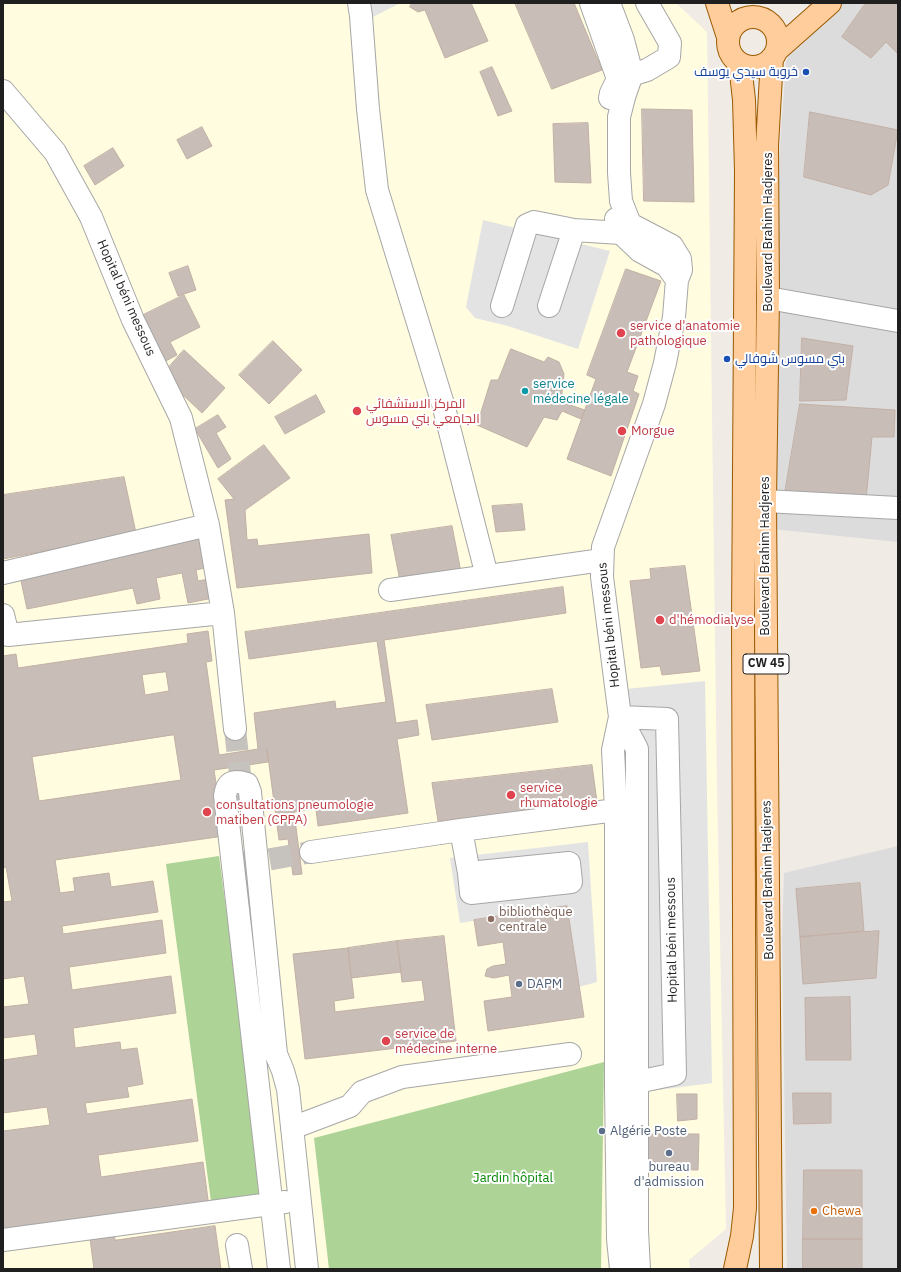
<!DOCTYPE html>
<html>
<head>
<meta charset="utf-8">
<style>
  body { margin:0 }
  #map { position:relative; width:901px; height:1272px; overflow:hidden; background:#f0ebe4; font-family:"IBM Plex Sans",sans-serif }
  canvas { display:block }
  .frame { position:absolute; inset:0; border:4px solid #1f1f1f; pointer-events:none }
</style>
</head>
<body>
<div id="map">
<canvas width="901" height="1272"></canvas>
<div class="frame"></div>
</div>
<script>
const g = document.querySelector('canvas').getContext('2d');
g.lineJoin = 'round';
function fill(path, color) { g.fillStyle = color; g.fill(path, 'evenodd'); }
function strokePath(path, color, width, dash) { g.strokeStyle = color; g.lineWidth = width; g.lineCap = dash ? 'butt' : 'round'; g.setLineDash(dash || []); g.stroke(path); }
function write(font, color, halo, rows, align = 'center') {
  g.font = font + ' "IBM Plex Sans",Cairo,sans-serif'; g.lineWidth = 4; g.setLineDash([]); g.textBaseline = 'middle'; g.strokeStyle = halo; g.fillStyle = color; for (const [text, x, y, turn = 0] of rows) {
    g.save(); g.translate(x, y); g.rotate((+turn || 0) * Math.PI / 180); g.textAlign = isNaN(turn) ? turn : align; if (halo) g.strokeText(text, 0, 0); g.fillText(text, 0, 0); g.restore();
  }
}
fill(new Path2D(`
  M809,3H898V542L772,529L776,199L786,62Z
  M898,846V1269H787L782,939L784,873Z`), '#dddcdc');
fill(new Path2D(`
  M3,3H676L707,32L717,790L726,1229L689,1260L690,1269H3Z`), '#fffcdf');
fill(new Path2D(`
  M219,856L265,1201L212,1209L166,864Z
  M604,1062L601,1269H329L314,1138Z`), '#add396');
fill(new Path2D(`
  M361,3H400L369,19Z
  M483,220L610,251L578,349L508,326L475,318L466,307Z
  M705,681L712,1083L635,1093L626,689Z
  M588,842L597,982L579,987L567,906L460,923L450,858Z`), '#e3e3e3');
const building = new Path2D(`
  M412,3H471L488,41L445,58L425,10L418,12L410,7Z
  M515,3H574L602,70L552,89Z
  M866,3H898V54L886,42L871,58L842,37Z
  M492,67L512,111L498,116L480,72Z
  M642,109L692,110L694,202L644,201Z
  M810,112L898,130L888,185L871,195L804,177Z
  M588,123L591,183L555,182L553,124Z
  M202,127L212,146L187,159L177,140Z
  M113,148L124,166L95,185L84,166Z
  M188,266L196,290L178,296L169,273Z
  M626,269L661,281L627,372L638,376L633,391L639,394L611,476L567,459L596,379L587,375Z
  M184,295L200,327L170,342L177,355L160,364L137,318Z
  M802,338L853,346L846,400L800,401Z
  M273,341L302,370L269,404L239,375Z
  M511,349L544,362L548,357L559,362L564,374L561,402L585,410L581,419L562,411L557,420L544,417L527,447L477,425L491,380H498Z
  M184,350L225,388L202,413L162,375Z
  M316,395L325,412L285,434L275,417Z
  M800,404L895,410L894,437H872L866,500L784,499Z
  M218,415L226,427L216,433L231,459L218,468L195,429Z
  M264,445L290,478L245,510L247,540L257,539L258,546L369,534L372,573L237,588L225,500L234,499L218,479Z
  M124,477L136,533L3,559V495Z
  M522,504L525,530L496,532L492,506Z
  M452,526L461,572L400,581L391,535Z
  M199,539L205,568L196,570L198,581L209,579L213,598L188,603L182,573L156,578L160,599L137,604L133,588L27,609L20,576Z
  M685,566L700,671L662,675L660,666L641,668L630,581L651,579L650,569Z
  M563,587L566,613L384,640L396,723L417,720L419,735L397,739L408,813L318,826L316,809L294,812L302,874L293,875L288,839L279,840L267,749L268,762L214,770L224,836L55,860L60,893L75,891L73,878L109,873L111,887L153,881L158,912L62,926L63,934L162,920L166,953L69,967L72,990L171,976L176,1013L73,1028L75,1048L120,1042L121,1050L137,1048L143,1084L127,1087L129,1097L85,1103L87,1114L192,1099L198,1141L98,1155L101,1177L203,1162L209,1207L3,1236V1131L50,1125L47,1107L3,1113V1060L38,1055L35,1034L3,1038V1007L29,1004L24,976L3,979V902L12,901L6,867L3,868V656L16,654L18,668L188,643L187,634L208,631L212,661L206,662L219,755L258,749L254,713L335,701L336,709L386,702L377,641L249,659L245,632ZM166,672L169,691L145,695L142,675ZM174,735L181,780L39,801L32,757Z
  M552,689L558,722L432,740L426,705Z
  M592,765L597,802L438,821L432,783Z
  M860,883L864,931L800,937L796,889Z
  M567,906L584,1017L488,1031L484,1001L512,997L509,975L494,978L485,976L487,969L493,966L506,964L503,942L478,946L474,920Z
  M879,931L876,978L803,984L800,937Z
  M444,936L456,1041L305,1059L293,954L348,948L354,998L334,1001L335,1012L425,1001L422,980L402,982L397,941Z
  M397,941L401,972L351,978L348,948Z
  M850,997L851,1060H806L805,998Z
  M793,1093H831V1123L794,1124Z
  M677,1094H697V1119L678,1121Z
  M645,1134H699L698,1170L644,1169Z
  M804,1170H862V1239H803Z
  M215,1226L221,1269H94L89,1231L114,1228L115,1240Z
  M803,1239H862V1269H803Z`);
fill(building, '#c9bdb7');
strokePath(building, '#c3b0a6', 1);
strokePath(new Path2D(`
  M235,729L243,801
  M248,851L249,863L311,852`), '#c6c2bd', 22, [22, 11]);
const minor = new Path2D(`
  M359,3L361,16L368,109L377,190L443,404L487,576
  M591,3L618,79L611,93L610,98
  M609,3L623,40L632,74L624,97L619,117V173L621,201L630,224L672,246L680,259L681,270L677,280L674,317L665,363L654,404L603,547L602,577L620,717L613,750L616,810V1087L618,1239L621,1269
  M618,79L647,70L669,57L670,43L647,3
  M3,91L55,152L91,217L133,320L181,418L208,525L223,613L235,729
  M616,219L621,233L640,251L667,266L677,280
  M768,298L898,321
  M502,306L527,225L534,222L574,230L621,233
  M549,306L574,230
  M765,501L898,508
  M3,573L208,525
  M390,590L602,560
  M3,615L8,635L223,613
  M620,717L637,749V1231L639,1269
  M620,717L667,719L675,1074L623,1085
  M461,830L469,873L471,893L571,882L569,863L469,873
  M311,852L461,830L616,810
  M292,1128L350,1106L362,1092L402,1077L570,1054
  M3,1240L285,1202
  M237,1245L241,1269
  M279,1269L225,796C227,781 234,780 247,784L250,792L276,1054L283,1071L288,1089L307,1269`);
const major = new Path2D(`
  M717,3L728,37
  M728 42a25 25 0 1 1 50 0a25 25 0 1 1-50 0Z
  M777,50L830,3
  M735,1269L742,1236L745,1208L743,620L746,171L744,100L740,64
  M771,1269L765,501L768,298L767,146L772,58`);
strokePath(minor, '#a6a6a6', 24);
strokePath(major, '#9a5a00', 24);
strokePath(minor, '#fff', 22);
strokePath(major, '#ffcc9b', 22);
for (const [x, y, r, color] of [
  [806,72,4,"#1a4fb4"],
  [621,333,5,"#e0444e"],
  [727,359,4,"#1a4fb4"],
  [525,391,4,"#0f9aa8"],
  [357,411,5,"#e0444e"],
  [622,431,5,"#e0444e"],
  [660,620,5,"#e0444e"],
  [511,795,5,"#e0444e"],
  [207,812,5,"#e0444e"],
  [491,919,4,"#8d6e63"],
  [519,984,4,"#5c6f8a"],
  [386,1041,5,"#e0444e"],
  [602,1131,4,"#5c6f8a"],
  [669,1153,4,"#5c6f8a"],
  [814,1211,4,"#e8710a"]
]) { const dot = new Path2D(); dot.arc(x, y, r, 0, 2 * Math.PI); g.fillStyle = color; g.fill(dot); strokePath(dot, '#fff', 1.5); }
for (const [x, y, w] of [
  [766,664,46]
]) { const box = new Path2D(); box.roundRect(x - w / 2, y - 10, w, 20, 3); g.fillStyle = '#fff'; g.fill(box); strokePath(box, '#1f1f1f', 1); }
write('bold 12px', '#1f1f1f', null, [
  ["CW 45",766,664]
]);
write('13px', '#164399', '#fff', [
  ["خروبة سيدي يوسف",798,72],
  ["بني مسوس شوفالي",735,359,"left"]
], 'right');
write('13px', '#1f1f1f', '#fff', [
  ["Boulevard Brahim Hadjeres",768,232,-90],
  ["Hopital béni messous",126,298,66],
  ["Boulevard Brahim Hadjeres",765,556,-90],
  ["Hopital béni messous",609,625,-96],
  ["Boulevard Brahim Hadjeres",768,880,-91],
  ["Hopital béni messous",672,940,-91]
]);
write('13px', '#be3a42', '#fff', [
  ["service d'anatomie",630,326],
  ["pathologique",630,341],
  ["المركز الاستشفائي",366,404],
  ["الجامعي بني مسوس",366,419],
  ["Morgue",631,431],
  ["d'hémodialyse",669,620],
  ["service",520,788],
  ["rhumatologie",520,803],
  ["consultations pneumologie",216,805],
  ["matiben (CPPA)",216,820],
  ["service de",395,1034],
  ["médecine interne",395,1049]
], 'left');
write('13px', '#0d838f', '#fff', [
  ["service",533,384],
  ["médecine légale",533,399]
], 'left');
write('13px', '#785e54', '#fff', [
  ["bibliothèque",499,912],
  ["centrale",499,927]
], 'left');
write('13px', '#4e5e75', '#fff', [
  ["DAPM",527,984],
  ["Algérie Poste",610,1131],
  ["bureau",669,1167,"center"],
  ["d'admission",669,1182,"center"]
], 'left');
write('13px', '#048604', '#fff', [
  ["Jardin hôpital",513,1178]
]);
write('13px', '#c56008', '#fff', [
  ["Chewa",822,1211]
], 'left');
</script>
</body>
</html>
